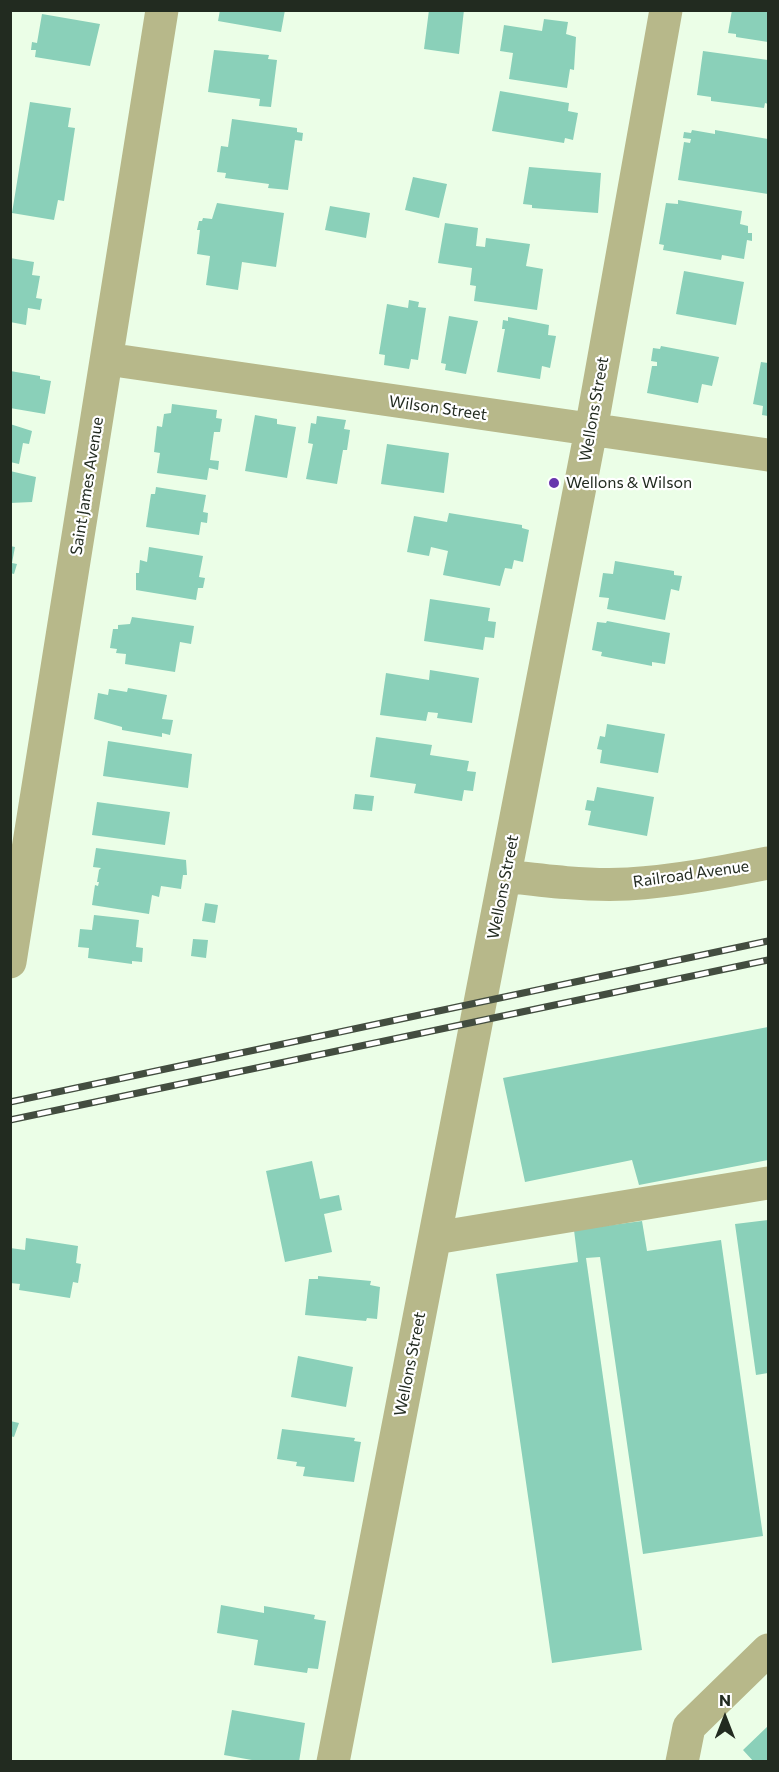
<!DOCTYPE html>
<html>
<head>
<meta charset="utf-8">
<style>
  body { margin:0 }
  #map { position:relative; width:779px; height:1772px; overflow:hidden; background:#ebfee7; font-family:Commissioner,sans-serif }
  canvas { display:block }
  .frame { position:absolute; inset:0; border:12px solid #222b20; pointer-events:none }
  .north { position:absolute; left:695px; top:1688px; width:60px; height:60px; -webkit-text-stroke:4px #fff; paint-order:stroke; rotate:0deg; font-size:16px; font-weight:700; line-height:24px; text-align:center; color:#222b20 }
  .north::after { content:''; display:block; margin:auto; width:21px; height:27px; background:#222b20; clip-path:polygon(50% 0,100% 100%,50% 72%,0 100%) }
</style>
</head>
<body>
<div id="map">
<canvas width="779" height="1772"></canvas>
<div class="frame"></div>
<div class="north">N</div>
</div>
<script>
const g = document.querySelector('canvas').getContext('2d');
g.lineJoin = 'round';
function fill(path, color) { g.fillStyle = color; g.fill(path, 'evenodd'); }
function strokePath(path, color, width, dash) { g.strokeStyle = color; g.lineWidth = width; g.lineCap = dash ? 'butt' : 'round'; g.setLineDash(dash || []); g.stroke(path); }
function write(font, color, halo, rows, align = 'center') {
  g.font = font + ' Commissioner,sans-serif'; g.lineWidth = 4.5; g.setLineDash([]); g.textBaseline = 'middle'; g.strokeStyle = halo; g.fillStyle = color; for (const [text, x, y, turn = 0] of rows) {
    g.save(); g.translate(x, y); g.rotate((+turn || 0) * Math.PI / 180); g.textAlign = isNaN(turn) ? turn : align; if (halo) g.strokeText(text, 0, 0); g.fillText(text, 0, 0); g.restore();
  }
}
fill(new Path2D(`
  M220,10H285L281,32L218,21Z
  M429,10H464L459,54L424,49Z
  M732,10H768V42L736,37V34L728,33Z
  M42,14L100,24L90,66L35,57L36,50H31L32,42L37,43Z
  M544,19L568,22L566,34L576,37L574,70L570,69L567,88L509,79L513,53L500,51L504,25L542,31Z
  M214,50L269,55L268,59L277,60L271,107L259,106L260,99L208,92Z
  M703,51L768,60V104L765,103L764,108L711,101V97L697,95Z
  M500,91L569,103L568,111L578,113L573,140L565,138L564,143L492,131Z
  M30,102L71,108L68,127L75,128L64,201L58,200L54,220L12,213Z
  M232,119L297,128V132L303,133L302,141L295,140L288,190L268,188L269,184L225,178L226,173L217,172L221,146L228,147Z
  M692,130L715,134V130L768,139V194L678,180L684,142L690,143L691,139L683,138L684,132L691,133Z
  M529,167L601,173L598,213L532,208V205L523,204Z
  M413,177L447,184L439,218L405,210Z
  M678,200L742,211L740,224L748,226V233H752V241L747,240L744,259L722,255L721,260L663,250L664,245L659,244L666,203L678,204Z
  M217,203L284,213L276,267L242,262L238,290L206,285L210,256L197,254L200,230H197L199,221H202L203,218L212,219Z
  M330,206L370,213L366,238L325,230Z
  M445,223L478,228L476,246L485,247L486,238L530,244L526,266L543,269L537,310L474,301L476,286L470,285L472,268L438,263Z
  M10,258L34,262L32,275L40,276L36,298L42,299L40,310L28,308L26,325L10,322Z
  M684,271L744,282L736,325L676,314Z
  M409,300L419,302L418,307L426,308L418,360L411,359L409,369L384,365L385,355L379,354L387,304L408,308Z
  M449,316L478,321L466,374L445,370L446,364L441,363Z
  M508,317L549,325L548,335L556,336L550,368L542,366L540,379L497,372L505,329H502L503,320L508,321Z
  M661,346L719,357L712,386L702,384L698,403L647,393L652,366H657V362L651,361L653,348L660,349Z
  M761,362L768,363V416L762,415L763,406L753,404Z
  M10,371L40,376V379L51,381L45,414L10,408Z
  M172,404L217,410L216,418L222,419L220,432H214L210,460L219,461L218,470L209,468L207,480L157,473L160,453L154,452L157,426L162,427L164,414L171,413Z
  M255,415L277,419V424L296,427L287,478L245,471Z
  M317,416L346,420L344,429L350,430L347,450H343L337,484L306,479L313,444L308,443L311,423L316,424Z
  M10,424L32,431L29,444L23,443L19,464L10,462Z
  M387,444L449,453L444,493L381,484Z
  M10,471L36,477L32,502L10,503Z
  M156,487L206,495L203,512L208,513L207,523L201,522L199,535L146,527L151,494H155Z
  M449,513L522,525V528L529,530L523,562L514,560L512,569L505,568L500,586L443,575L448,551L431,547L429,556L407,552L414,516L447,522Z
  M10,546L15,547L12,563L17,564L14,574L10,573Z
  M149,547L203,556L199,577L205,578L203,588H198L196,600L136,590V573H139L140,560L147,562Z
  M615,561L674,571V575L682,576L679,591L671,589L665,620L607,609L609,598L599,597L603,573L613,574Z
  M430,599L490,608L488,621L496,622L494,638L485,637L483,650L424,641Z
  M132,617L194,626L191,644L180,642L175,672L125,664L126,654L116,653L117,649L110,648L113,629H118V625L130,624Z
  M607,621L670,633L665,664L652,662V666L601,656L602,652L592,650L597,622L606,623Z
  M430,670L479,678L472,723L437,718L438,713L428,712L426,721L380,715L386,673L429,680Z
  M128,688L167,695L162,719L173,720L170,735L162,733V737L122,730V727L94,719L98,693L108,695L109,689L127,692Z
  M607,724L665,734L658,773L600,763L602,750L597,749L600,736L605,737Z
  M376,737L432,745L430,755L469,761L467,771L476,772L473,791L464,790L462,801L414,793L416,784L370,777Z
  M108,741L192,754L188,788L103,776Z
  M597,787L654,797L647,836L588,825L591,811L585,810L587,800L594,801Z
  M355,794L374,796L372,811L353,809Z
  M97,802L170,812L165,845L92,835Z
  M96,848L186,860L187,875H183L181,889L161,886L159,897L152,895L149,914L92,905L95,885L98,886L99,882H97L99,870L101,868L93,867Z
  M205,903L218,905L215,923L202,921Z
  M94,915L139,920L136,947L143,948L142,962L132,961V964L88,958L89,948L78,947L80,929L92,930Z
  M193,939L208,940L206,958L191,956Z
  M768,1027V1160L639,1185L632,1160L525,1182L503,1078Z
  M312,1161L320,1199L339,1195L342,1210L324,1214L332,1252L285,1262L266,1171Z
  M768,1220V1373L756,1375L735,1224Z
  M642,1221L647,1251L721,1240L763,1536L643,1554L600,1257L586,1258L642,1650L552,1663L496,1274L578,1262L574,1230Z
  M26,1238L78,1246L76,1263L81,1264L78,1283L73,1282L70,1298L19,1290L20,1284L10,1283V1248L25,1250Z
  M318,1276L371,1281L370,1285L380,1287L377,1319L367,1318L366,1321L305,1315L309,1279H318Z
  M298,1356L353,1367L346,1407L291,1397Z
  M10,1421L19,1423L14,1437L10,1436Z
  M282,1429L355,1438L354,1441L361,1442L354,1482L303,1476L305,1467L296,1466L297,1462L277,1459Z
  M221,1605L264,1613V1606L315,1615L314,1619L326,1621L318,1669L308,1668L307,1673L254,1665L258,1640L217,1633Z
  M232,1710L305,1723L299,1762H263L224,1755Z
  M768,1726V1762H754L743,1750Z`), '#8ad0b9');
strokePath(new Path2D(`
  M107,359L768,455
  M505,876C546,881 587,886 628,884C676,881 722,872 768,863
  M10,962L162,10
  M435,1238L768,1183
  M333,1762L591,430L666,10
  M682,1762L689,1727L768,1650`), '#b7b88a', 33);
const rail = new Path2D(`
  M10,1102L768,941
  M10,1120L768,960`);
strokePath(rail, '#434d40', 7);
strokePath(rail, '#fff', 4.5, [14]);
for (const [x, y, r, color] of [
  [554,483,6,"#6735ad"]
]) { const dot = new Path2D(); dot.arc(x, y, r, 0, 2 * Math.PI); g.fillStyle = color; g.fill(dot); strokePath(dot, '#fff', 2); }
write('16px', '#222b20', '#fff', [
  ["Wilson Street",438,408,8],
  ["Wellons Street",594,409,-80],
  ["Saint James Avenue",87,486,-81],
  ["Railroad Avenue",691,874,-8],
  ["Wellons Street",503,887,-79],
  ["Wellons Street",410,1364,-79]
]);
write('16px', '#222b20', '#fff', [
  ["Wellons & Wilson",566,483]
], 'left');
</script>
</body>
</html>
